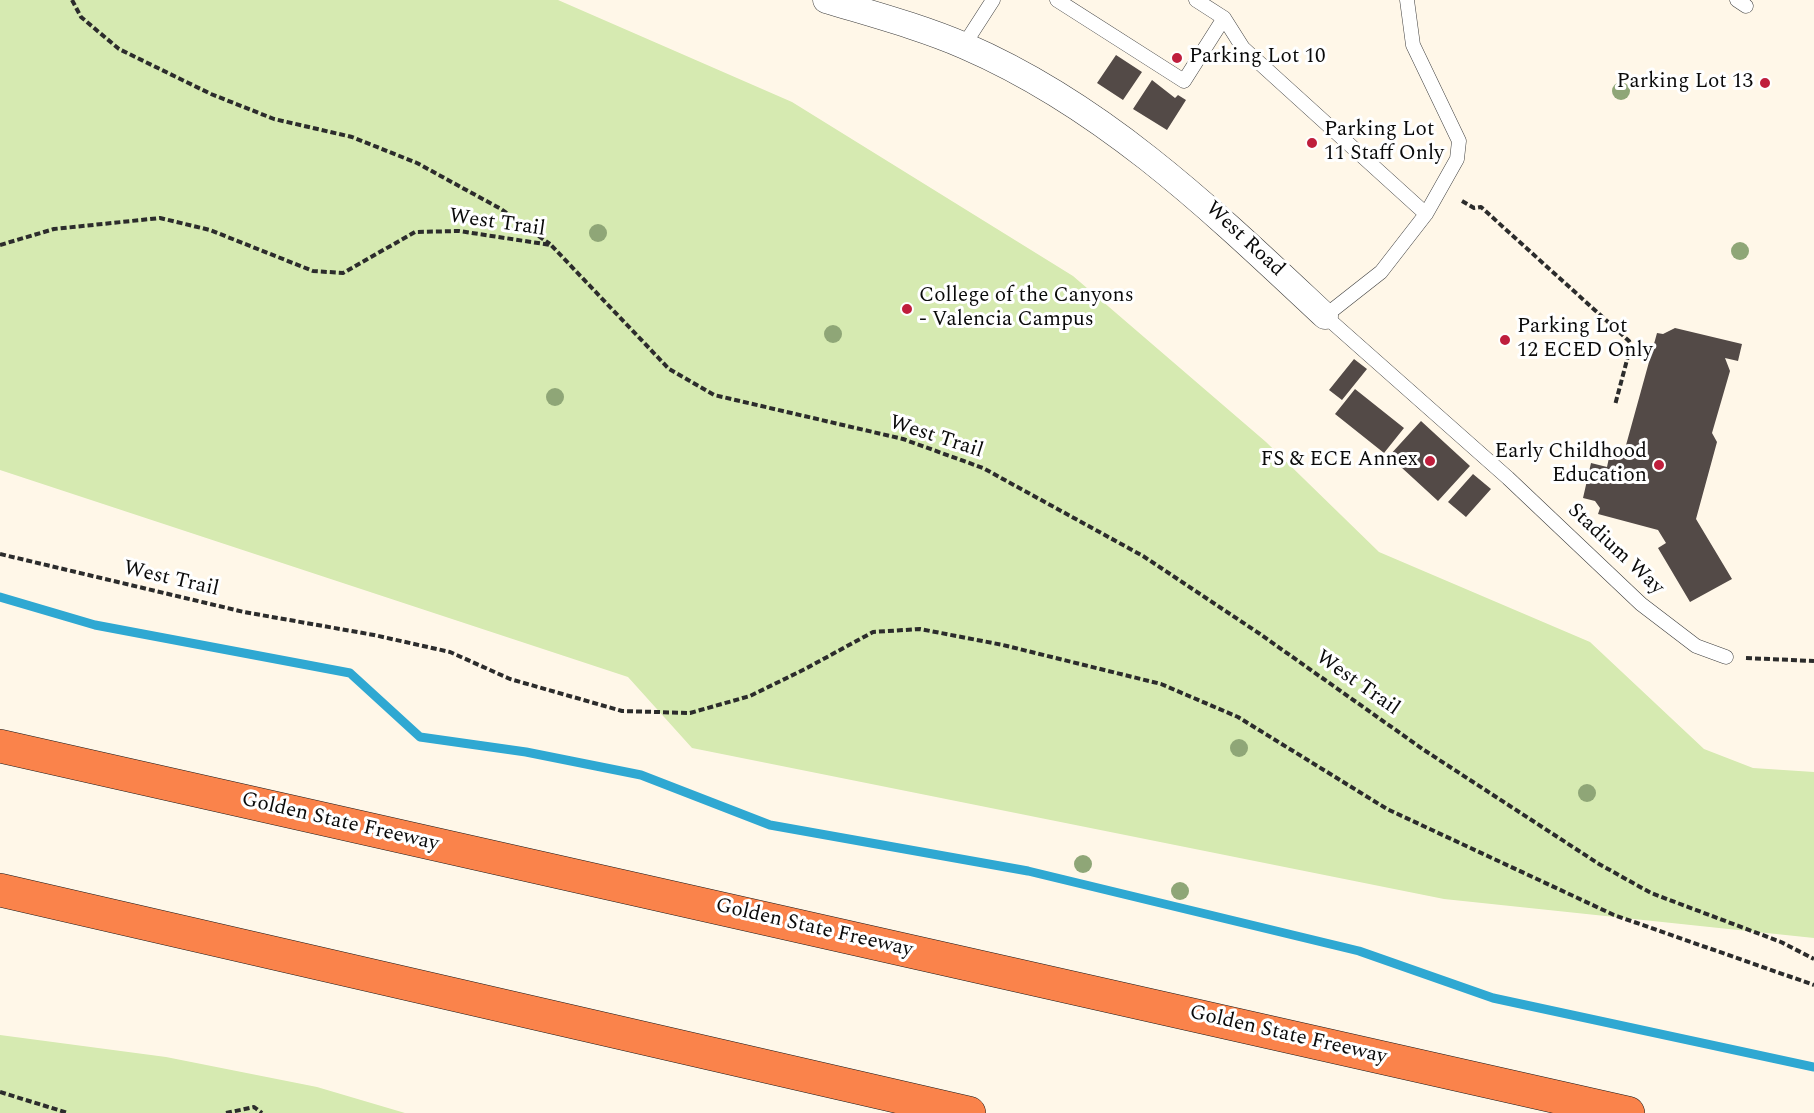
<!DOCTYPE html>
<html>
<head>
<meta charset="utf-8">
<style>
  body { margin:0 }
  canvas { display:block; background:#fff7e8 }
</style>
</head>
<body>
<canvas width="1814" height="1113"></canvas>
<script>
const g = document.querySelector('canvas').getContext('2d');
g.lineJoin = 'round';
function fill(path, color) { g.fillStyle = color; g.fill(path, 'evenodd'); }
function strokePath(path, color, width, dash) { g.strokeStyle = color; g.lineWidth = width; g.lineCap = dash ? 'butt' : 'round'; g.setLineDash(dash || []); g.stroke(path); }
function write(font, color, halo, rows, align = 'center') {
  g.font = font + ' Spectral,serif'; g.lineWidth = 6; g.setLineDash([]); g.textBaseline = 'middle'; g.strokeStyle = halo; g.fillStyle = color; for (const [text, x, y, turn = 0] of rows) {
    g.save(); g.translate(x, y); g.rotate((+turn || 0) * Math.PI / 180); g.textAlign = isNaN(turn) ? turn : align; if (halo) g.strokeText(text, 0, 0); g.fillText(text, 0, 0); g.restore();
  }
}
fill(new Path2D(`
  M0,0H558L792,102L1073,276L1266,442L1379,552L1590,642L1704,749L1753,768L1814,772V938L1444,899L692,748L628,677L0,470Z
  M0,1035L166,1057L317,1087L405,1113H0Z`), '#d6eab1');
strokePath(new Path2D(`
  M0,597L95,625L350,673L420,737L526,752L641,775L770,825L1028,871L1359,951L1493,998L1814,1067`), '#2fa8d2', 9);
fill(new Path2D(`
  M1116,55L1142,72L1123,100L1097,83Z
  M1152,80L1175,98L1178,95L1186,100L1167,130L1133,109Z
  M1675,328L1742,344L1738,361L1725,358L1730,371L1712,433L1717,442L1696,519L1732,579L1690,602L1658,548L1666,543L1658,530L1598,514L1600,508L1595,501L1583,498L1591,463L1607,467L1610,453L1623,456L1657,333L1663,334Z
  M1354,359L1367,369L1342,400L1329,390Z
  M1355,389L1404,428L1384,453L1335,414Z
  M1421,421L1470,466L1438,501L1389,456Z
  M1473,474L1491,489L1466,517L1448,502Z`), '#534a47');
const service = new Path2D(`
  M1057,0L1184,81L1224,18
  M1196,0L1224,18L1243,48L1426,214
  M1407,0L1413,45L1459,141L1457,159L1426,214L1381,272L1325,316L1508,478L1641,604L1696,646L1726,657
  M1737,0L1746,6
  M964,45L993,0`);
const minor = new Path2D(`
  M826,0C872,14 921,27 965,46C1106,107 1215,213 1325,316`);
const motorway = new Path2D(`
  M0,746L1628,1113
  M0,890L969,1113`);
strokePath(service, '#3d3d3d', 15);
strokePath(minor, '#3d3d3d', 27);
strokePath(motorway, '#1b1b1b', 34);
strokePath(new Path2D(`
  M72,0L81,17L119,49L211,94L274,119L352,137L417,163L501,209L550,244
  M1462,201L1474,208L1481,207L1629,341L1631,345L1615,405
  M0,245L54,229L160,218L210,230L313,271L343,273L415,232L459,231L551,245L669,369L714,395L903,439L983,468L1143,556L1260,634L1424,750L1599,864L1651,893L1781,942L1814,959
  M0,554L244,612L374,635L450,652L510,679L622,711L690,713L750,696L805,669L873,632L920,629L1003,645L1161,684L1238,717L1387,809L1614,915L1814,985
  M1746,658L1814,661
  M0,1092L68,1113
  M226,1113L254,1107L262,1113`), '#2c2c2c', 4, [6, 3]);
strokePath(service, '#fff', 14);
strokePath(minor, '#fff', 26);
strokePath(motorway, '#fa834b', 33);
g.fillStyle = '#8fa677';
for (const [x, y] of [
  [1621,91],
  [598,233],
  [1740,251],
  [833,334],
  [555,397],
  [1239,748],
  [1587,793],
  [1083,864],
  [1180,891]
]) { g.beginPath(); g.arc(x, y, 9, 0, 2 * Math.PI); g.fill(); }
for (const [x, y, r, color] of [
  [1177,58,6,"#bf1e3c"],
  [1765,83,6,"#bf1e3c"],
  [1312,143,6,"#bf1e3c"],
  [907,309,6,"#bf1e3c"],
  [1505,340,6,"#bf1e3c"],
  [1430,461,6,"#bf1e3c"],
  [1659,465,6,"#bf1e3c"]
]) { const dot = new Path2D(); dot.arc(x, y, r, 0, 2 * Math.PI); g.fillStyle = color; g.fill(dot); strokePath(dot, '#fff', 2); }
write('21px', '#0a0a0a', '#fff', [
  ["Parking Lot 10",1189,58],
  ["Parking Lot 13",1753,83,"right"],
  ["Parking Lot",1324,131],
  ["11 Staff Only",1324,155],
  ["College of the Canyons",919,297],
  ["- Valencia Campus",919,321],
  ["Parking Lot",1517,328],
  ["12 ECED Only",1517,352],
  ["Early Childhood",1647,453,"right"],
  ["Education",1647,477,"right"],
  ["FS & ECE Annex",1418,461,"right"]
], 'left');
write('21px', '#0a0a0a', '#fff', [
  ["West Trail",497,224,8],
  ["West Road",1244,240,43],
  ["West Trail",936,438,18],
  ["Stadium Way",1615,550,43],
  ["West Trail",171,580,13],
  ["West Trail",1357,684,35],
  ["Golden State Freeway",340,823,13],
  ["Golden State Freeway",814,929,13],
  ["Golden State Freeway",1288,1036,13]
]);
</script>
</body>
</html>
